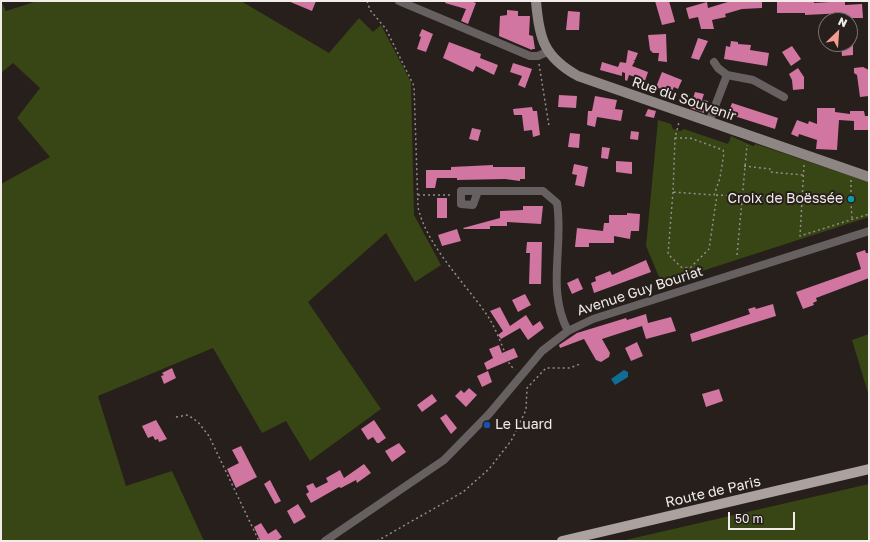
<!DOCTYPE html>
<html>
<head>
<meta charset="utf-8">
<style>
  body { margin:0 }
  #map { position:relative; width:870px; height:542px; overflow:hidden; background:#261f1b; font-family:"Golos Text",sans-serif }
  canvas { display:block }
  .frame { position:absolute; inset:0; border:2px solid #f1ecea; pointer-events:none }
  .north { position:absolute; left:818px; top:12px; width:40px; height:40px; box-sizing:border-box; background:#261f1b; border:1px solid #77716e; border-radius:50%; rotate:25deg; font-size:11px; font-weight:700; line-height:16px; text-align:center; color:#f1ecea }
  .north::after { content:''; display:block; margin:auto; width:14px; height:18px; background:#f59c91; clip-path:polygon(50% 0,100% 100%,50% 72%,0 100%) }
  .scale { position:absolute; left:728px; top:512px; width:67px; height:18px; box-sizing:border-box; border:2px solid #f1ecea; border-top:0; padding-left:5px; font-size:12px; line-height:14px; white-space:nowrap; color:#f1ecea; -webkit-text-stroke:3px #261f1b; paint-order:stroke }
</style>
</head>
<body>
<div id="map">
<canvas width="870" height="542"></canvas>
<div class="frame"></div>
<div class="north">N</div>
<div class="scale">50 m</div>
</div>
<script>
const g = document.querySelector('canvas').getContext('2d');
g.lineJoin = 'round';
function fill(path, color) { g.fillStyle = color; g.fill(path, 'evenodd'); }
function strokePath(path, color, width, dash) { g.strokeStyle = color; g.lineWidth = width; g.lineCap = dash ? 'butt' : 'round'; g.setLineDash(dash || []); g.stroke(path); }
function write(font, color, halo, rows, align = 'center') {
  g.font = font + ' "Golos Text",sans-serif'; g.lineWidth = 4; g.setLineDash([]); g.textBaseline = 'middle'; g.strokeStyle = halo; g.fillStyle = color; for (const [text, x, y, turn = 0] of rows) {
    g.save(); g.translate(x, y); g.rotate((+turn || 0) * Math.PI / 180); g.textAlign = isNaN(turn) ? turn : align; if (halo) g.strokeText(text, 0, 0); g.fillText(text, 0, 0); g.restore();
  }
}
fill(new Path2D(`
  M1,1L6,11L37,1H241L329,53L359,18L373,32L381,25L411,82L414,215L441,265L415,282L386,233L308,302L381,409L310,461L286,421L262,433L213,348L98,396L126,486L172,471L204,541H1V184L50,157L17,118L40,88L13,63L1,73Z
  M658,120L671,124L673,129L680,131L684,129L728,144L731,136L753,146L756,144L869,182V217L662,284L646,246Z
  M869,334V396L852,340Z
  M869,484V541H621Z`), '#384514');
fill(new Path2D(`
  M624,370L628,372V377L615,385L611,379Z`), '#106d94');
fill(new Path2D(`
  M288,1H316L312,11Z
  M446,1H471L476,3L468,24L461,21L466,9L445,3Z
  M655,1H669L675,22L662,25Z
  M731,1H762V8L742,9L725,14L726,17L712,20L714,29H701L698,17L689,19L686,8L707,2L708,8Z
  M777,1H814V3L845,1V5L862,4L863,18H845V13L805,15V13H777Z
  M507,10L518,11V16H530L529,35L533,36L535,49H532V50L499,36L500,16L507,15Z
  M568,11L580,12L579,30H566Z
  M422,29L433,34L426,52L417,49L421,37L419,36Z
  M666,34L667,62L658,61L659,53H653L650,50L648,35Z
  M698,38L708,41L699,60L691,58Z
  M731,41L738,42V44L751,45L750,50L769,53L767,66L724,59L726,46L730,47Z
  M449,42L481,54L480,58L498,65L494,75L476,66L473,72L443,58Z
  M841,44H853V55L842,56Z
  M792,46L801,59L791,66L782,52Z
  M628,50L638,53L635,60H633L635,61L632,66L648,72L643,87L635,84L638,78L629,75L627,81L625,80V73L622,72V76L600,70L602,62L618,67L620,62L626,63Z
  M513,63L532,69L525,88L518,85L522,76L510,72Z
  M863,67L869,70V96L860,97L857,75L854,73V68Z
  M798,68L804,77V89L793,90L792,80L789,74Z
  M662,72L682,80L678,89L674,87L671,93L656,87Z
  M695,92L704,94L702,100L708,101L704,113L690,108Z
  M559,95L577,96L576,108L558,107Z
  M595,96L617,100L615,109L623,110L621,121L597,117L595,127L587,125L588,111H592Z
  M732,103L778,118L775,129L728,114Z
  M532,107L533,111H537L540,135L533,137L532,130L524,131L522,115H514L513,109Z
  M817,108H835V112L850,114V111H864L865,116H869V130H854V121L839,120L837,150L816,149L817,140L799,134L798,137L791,134L797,120L808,124L809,121L817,124Z
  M648,109L656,111L654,118L645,116Z
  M472,128L481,130L478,141L469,139Z
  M631,131L639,132L638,140L630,139Z
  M570,133L580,134L579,148L568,147Z
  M602,147L610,148L608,159L601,158Z
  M616,161L632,162V174L616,172Z
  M574,164L588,167L584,187L575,185L577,175L572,174Z
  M493,165V167H525V179H520V181L505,179L457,180V178H437L435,188H426V170H451V167Z
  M437,198H447V218H437Z
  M523,206H543L541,224L507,222V226H490V229H464L463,228L500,218V211L523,210Z
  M627,213L640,214L639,231H631L630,239L614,236V243H589V247H575L577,228L603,231L604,223H609V215H627Z
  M457,229L461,241L442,246L438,235Z
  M527,242H542L541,284H529L530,253H526Z
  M865,250L866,253H869V278L816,298L817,301L813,303L814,305L803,309L796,292L861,269L856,253Z
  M646,260L651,272L594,293L591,283L596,281L595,277L610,271L612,275Z
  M578,278L583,289L572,294L567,283Z
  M525,294L531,305L518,312L512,300Z
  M773,304L776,316L692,342L690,334L750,314L748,309L755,307L756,309Z
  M500,307L510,326L526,315L533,326L540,321L544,328L528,340L520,328L501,339L498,335L503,331L490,311Z
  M646,314L648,323L671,317L676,331L646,339L642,326L602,339L610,353L609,357L601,362L596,360L584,339L560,348L559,345L577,333L626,318L627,320Z
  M637,342L643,356L631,361L625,348Z
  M499,345L502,353L514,348L518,357L487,370L484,363L493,358L489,349Z
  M172,368L176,378L164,384L161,376L164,375L162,373Z
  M488,371L492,382L482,387L477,376Z
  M469,388L477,395L466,407L455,396L461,390L464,393Z
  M719,389L723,401L706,407L702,394Z
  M432,394L437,401L422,412L417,405Z
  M446,414L457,428L451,434L440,418Z
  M156,420L167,439L159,442L158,439L155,440L153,436L148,438L142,426Z
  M374,420L386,438L379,443H377L373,437L368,440L361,429Z
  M399,443L406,452L392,462L385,451Z
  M241,446L257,477L236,488L227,469L239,463L232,450Z
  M364,464L371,473L357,483L356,480L341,488L339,487L311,503L306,494L309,492L306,486L313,483L316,488L328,482L326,478L340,470L344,478Z
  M270,480L281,501L275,504L264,484Z
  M298,504L306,517L294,524L287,511Z
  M261,523L268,534L276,529L282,537L277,541H258L260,540L254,527Z`), '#d175a1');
strokePath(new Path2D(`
  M367,1L370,10L386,29L414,86L418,207C426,245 465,283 487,315C497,330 503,349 510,365L515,370
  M539,64L549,126
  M675,138H690L723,150L724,153L720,178L714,195L673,192L675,138L679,122
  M804,165L800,236L869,214
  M744,166L770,169V172L803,175
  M851,180V196L848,197V200L851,202L852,219
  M673,192L668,254L681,267L690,268L709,249L717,195
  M418,195H452
  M716,195L809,199
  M737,255L747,145
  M176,417L188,415L198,422L209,436L259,541
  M377,541L463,492L489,469L511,441L526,410L527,388L546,368H570L580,364`), '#938d8b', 1.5, [2, 3]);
strokePath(new Path2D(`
  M399,1L530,56H538L547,52
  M727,75L753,80L784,97
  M709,122L727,75L718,68L714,62
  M478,191L473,205L461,204V191H543L557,203C564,246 546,290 568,331
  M325,541L444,460L489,414L542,351L568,331L593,319L869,231`), '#666160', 8);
strokePath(new Path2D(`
  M536,1C539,39 544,57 578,76L869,177`), '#8d8684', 10);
strokePath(new Path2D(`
  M562,541L869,469`), '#aba29f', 10);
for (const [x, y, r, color] of [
  [851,199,4,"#0f9aa8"],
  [487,425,4,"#1a4fb4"]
]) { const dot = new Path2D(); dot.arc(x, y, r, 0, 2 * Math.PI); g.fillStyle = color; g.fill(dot); strokePath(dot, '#261f1b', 1.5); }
write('14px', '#f1ecea', '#261f1b', [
  ["Rue du Souvenir",684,99,19],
  ["Avenue Guy Bouriat",640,291,-18],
  ["Route de Paris",713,492,-13]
]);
write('14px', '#f1ecea', '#261f1b', [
  ["Croix de Boëssée",843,199],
  ["Le Luard",495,425,"left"]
], 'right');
</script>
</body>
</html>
